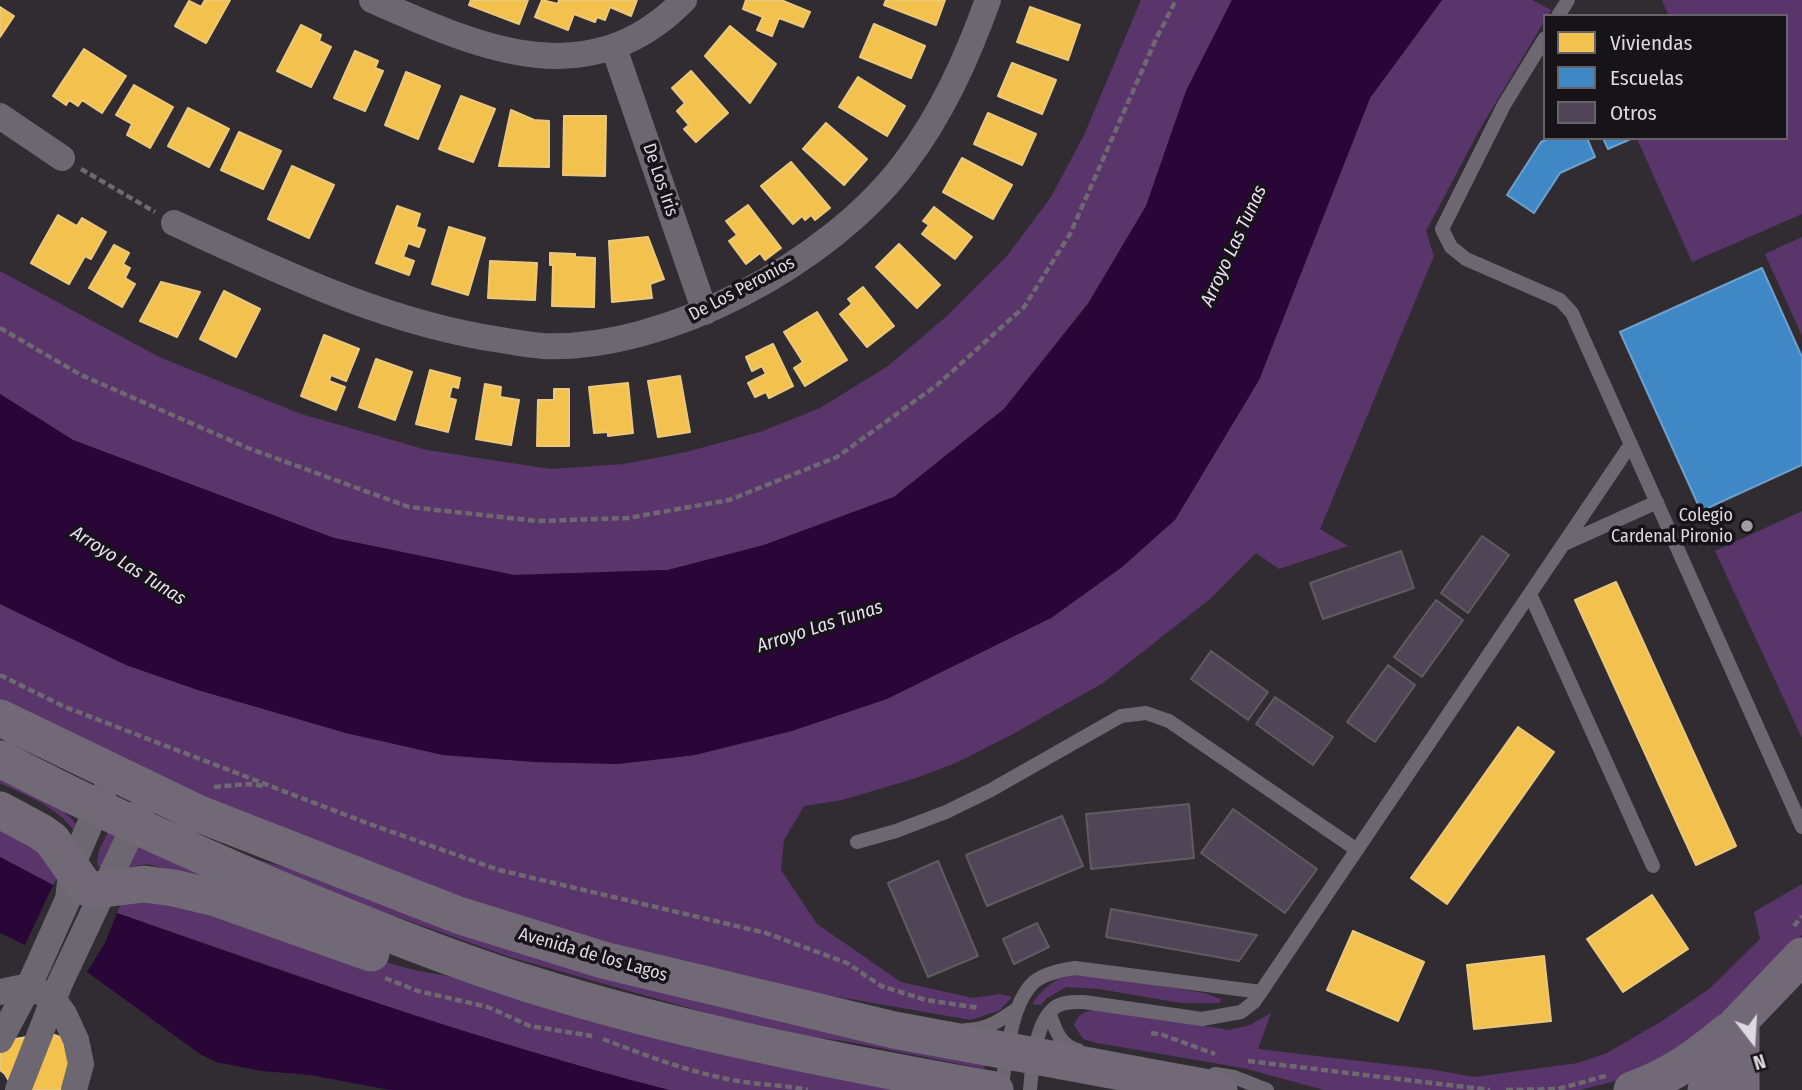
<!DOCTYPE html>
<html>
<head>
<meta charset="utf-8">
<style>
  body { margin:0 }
  #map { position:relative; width:1802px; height:1090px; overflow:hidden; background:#302c32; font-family:"Fira Sans Condensed",sans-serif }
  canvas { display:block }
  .legend { position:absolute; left:1543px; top:14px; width:245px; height:126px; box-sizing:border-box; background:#171419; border:2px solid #666369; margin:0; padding:9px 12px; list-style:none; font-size:21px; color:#ddd9e0 }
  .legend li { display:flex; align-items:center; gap:14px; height:35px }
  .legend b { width:35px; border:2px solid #666369 }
  .north { position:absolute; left:1718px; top:1006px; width:70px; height:70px; -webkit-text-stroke:5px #171419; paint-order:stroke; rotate:163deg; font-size:19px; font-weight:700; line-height:28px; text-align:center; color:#ddd9e0 }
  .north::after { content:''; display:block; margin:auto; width:24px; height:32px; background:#ddd9e0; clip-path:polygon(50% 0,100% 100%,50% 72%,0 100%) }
</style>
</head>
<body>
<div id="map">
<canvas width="1802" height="1090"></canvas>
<ul class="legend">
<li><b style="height:19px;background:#f2c14e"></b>Viviendas</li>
<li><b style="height:19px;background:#3f88c5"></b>Escuelas</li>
<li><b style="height:19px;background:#504556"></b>Otros</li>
</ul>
<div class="north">N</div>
</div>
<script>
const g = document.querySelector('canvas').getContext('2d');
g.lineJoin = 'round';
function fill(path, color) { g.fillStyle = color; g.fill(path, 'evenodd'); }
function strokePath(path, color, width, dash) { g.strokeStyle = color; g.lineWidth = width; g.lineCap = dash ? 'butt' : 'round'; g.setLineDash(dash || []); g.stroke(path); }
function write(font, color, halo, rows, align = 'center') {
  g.font = font + ' "Fira Sans Condensed",sans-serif'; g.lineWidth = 7; g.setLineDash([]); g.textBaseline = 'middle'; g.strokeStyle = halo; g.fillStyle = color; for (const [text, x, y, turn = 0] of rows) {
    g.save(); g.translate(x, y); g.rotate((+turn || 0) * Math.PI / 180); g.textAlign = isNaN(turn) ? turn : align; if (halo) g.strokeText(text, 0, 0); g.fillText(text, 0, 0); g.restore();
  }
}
fill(new Path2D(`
  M1141,0H1232L1186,91L1146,206L1088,303L1004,409L894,497L764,545L668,570L514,575L334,538L73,440L0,394V271L159,357L301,414L427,450L550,469L624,464L686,452L760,432L820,408L888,366L947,316L1007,256L1051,197L1084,135Z
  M1442,0H1532L1551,10L1548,16H1545V20L1480,129L1426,231L1434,256L1320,529L1348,546L1279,569L1256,553L1210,599L1103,683L1013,734L958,762L913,779L842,800L804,806L784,840L781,870L817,924L901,982L973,998L1000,994L1012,997L1000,1010L971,1020L729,978L480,906L260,823L0,707V604L126,665L198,690L346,733L443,755L536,762L617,764L695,755L1051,618L1122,567L1175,519L1259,380L1370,98Z
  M1662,0H1802V214L1692,262L1637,139L1786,138V16H1669Z
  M1802,237V336L1765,254Z
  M1802,511V738L1715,551Z
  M0,774L58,805L78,826L75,832C58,807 27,796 0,783Z
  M0,819L35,836L60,873L53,885L0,857Z
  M109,830L116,834L104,866L99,867L97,863L99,850Z
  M135,845L249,888L147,864L129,867Z
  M258,860L331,880L986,1063L984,1069L845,1041L777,1033L510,957L291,879Z
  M1802,884V935L1740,1000L1690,1042L1615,1081L1580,1090H1324L1243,1068L1097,1043L1083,1039L1074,1025C1080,1011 1087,1011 1101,1009L1229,1030L1250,1025L1271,1013L1258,1049L1436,1070L1474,1077L1578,1063L1607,1053L1662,1021L1709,989L1760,939L1754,912Z
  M126,892L418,971L514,987L917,1090H669L605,1074L423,1019L117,913Z
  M1080,973L1204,993L1221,999L1220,1003H1181L1099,989L1066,987L1047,998L1041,1005L1032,1004C1045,985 1057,977 1080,973Z`), '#5a356c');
fill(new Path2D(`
  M1232,0H1442L1370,98L1259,380L1175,520L1122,567L1051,618L887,699L792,731L695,755L617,764L536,762L443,755L346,733L198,690L126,665L0,604V394L73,440L334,538L514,575L668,570L764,545L894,497L1004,409L1088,304L1146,206L1186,91Z
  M0,857L53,885L25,945L0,933Z
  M117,913C299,977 482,1042 669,1090H390L310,1075L262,1071L216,1062L200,1054L87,972L105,943Z`), '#2a0538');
const homes = new Path2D(`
  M205,0H230L206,43L175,26L189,1L201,7Z
  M471,0H528L519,24L469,5Z
  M542,0L558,4L559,0H637L631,16L610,7L605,20L597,17L595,22L574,14L568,30L535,17Z
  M746,0H781L810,12L803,27L779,18L772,36L757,30L763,17L743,9Z
  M886,0H945L936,25L884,5Z
  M0,7L14,16L0,37Z
  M1030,7L1080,25L1068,60L1017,42Z
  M874,24L925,46L911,78L860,57Z
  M301,25L321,35L319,41L331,47L311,87L277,71Z
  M730,26L776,64L750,103L705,56Z
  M84,49L126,76L102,113L82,100L78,106L69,100L66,105L53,96Z
  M355,51L378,61L375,68L383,71L365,111L334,98Z
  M1012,63L1056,80L1042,114L998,96Z
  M691,71L728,113L696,142L684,129L689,125L677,111L685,103L672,88Z
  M406,72L440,86L418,139L385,125Z
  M858,77L905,106L887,136L839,107Z
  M134,85L173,107L150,148L127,135L132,124L116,115Z
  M461,96L495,109L473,162L439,149Z
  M188,108L229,129L209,167L168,146Z
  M511,110L534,120L549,121V167L499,166Z
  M988,113L1036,134L1022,165L974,144Z
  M564,116H606L605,176L563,175Z
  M826,123L867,159L844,185L803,149Z
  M239,132L281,151L263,189L221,170Z
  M962,158L1012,185L993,219L943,192Z
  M791,162L830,208L815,220L811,215L805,220L802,216L793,224L761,186Z
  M292,166L334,185L309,238L268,219Z
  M748,205L781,248L765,260L760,253L746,264L729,241L737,235L726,221Z
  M397,206L420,214L416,227L425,230L419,247L408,243L403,257L414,261L409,275L376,263Z
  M934,207L972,237L955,259L922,234L929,225L923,221Z
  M58,215L77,226L82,218L106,232L91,259L85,256L69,284L31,263Z
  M449,227L485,238L468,295L432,284Z
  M648,237L664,279L650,284L652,298L612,302L609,241Z
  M899,244L940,285L917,308L876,267Z
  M114,245L129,253L123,264L130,268L125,278L135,284L122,307L89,288Z
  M550,253L575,254V257L595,258L594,307L552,306L553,265H550Z
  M490,261L537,263L535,300L488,298Z
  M161,282L200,292L177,337L140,321Z
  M863,287L894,326L867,347L840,314L852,304L848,299Z
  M224,291L260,309L236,357L200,339Z
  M817,312L847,360L805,386L794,368L803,362L784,332Z
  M324,335L359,349L346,381L331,375L329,381L345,387L336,410L301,396Z
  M773,344L793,386L769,398L766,392L755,397L748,383L766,374L762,366L752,371L746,357Z
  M376,359L412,372L395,420L359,407Z
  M430,370L460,378L458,388L452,386L449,398L456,400L448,432L416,424Z
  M680,376L690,432L658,437L648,381Z
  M628,383L633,433L608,436V432L594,433L589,387Z
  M485,384L501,387L500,397L519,400L511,445L476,439Z
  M554,389H569V446H537L538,400H554Z
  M1616,582L1736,846L1696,865L1575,600Z
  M1518,727L1554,752L1447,904L1411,878Z
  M1652,895L1688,949L1623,992L1587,939Z
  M1353,931L1424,962L1398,1021L1327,990Z
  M1544,956L1551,1021L1474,1029L1467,965Z
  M0,1033L10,1040L49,1033L60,1037L68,1045L69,1090H14L5,1074L0,1070Z`);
fill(homes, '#f2c14e');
strokePath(homes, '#ecc87a', 2);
const schools = new Path2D(`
  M1550,138H1587L1595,157L1560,173L1534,213L1507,195L1541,142Z
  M1603,138H1633L1608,149Z
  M1762,268L1802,357V465L1701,511L1620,332Z`);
fill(schools, '#3f88c5');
strokePath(schools, '#6ea0cd', 2);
const building = new Path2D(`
  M1482,536L1509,555L1468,613L1441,593Z
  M1401,551L1414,588L1323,619L1310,583Z
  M1436,600L1463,620L1422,677L1394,657Z
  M1211,651L1268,692L1248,720L1191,679Z
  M1388,665L1415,685L1375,742L1347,722Z
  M1275,697L1333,737L1313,765L1256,724Z
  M1189,804L1194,858L1091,869L1086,814Z
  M1233,809L1317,869L1285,913L1201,853Z
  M1062,816L1083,866L987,906L966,855Z
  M938,861L978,956L928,977L888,883Z
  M1111,909L1257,935L1239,961L1106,937Z
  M1037,923L1049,947L1014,964L1003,939Z`);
fill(building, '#504556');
strokePath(building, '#5f5c60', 2);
strokePath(new Path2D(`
  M81,169L155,212
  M0,328L81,375L248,448L409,507L538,521L628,518L729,500L837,457L937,385L1024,307L1070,234L1156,39L1176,0
  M0,675L65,707L364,822L499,870L766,933L847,963L881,986L926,1000L980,1008
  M214,787L247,784L265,786
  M1794,926L1802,916
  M385,978L418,991L488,1007L530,1026L592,1036
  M1151,1033L1163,1035L1215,1054
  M603,1039C647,1056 692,1073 738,1081C762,1085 785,1085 808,1090
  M1248,1061L1490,1090
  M1506,1090L1558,1089L1609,1075`), '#6e6871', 4.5, [7, 3.5]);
strokePath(new Path2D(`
  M1558,16L1568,0
  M1545,38L1504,105L1442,229L1451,247L1466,259L1560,300L1572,313L1802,827
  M1564,544L1657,502
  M1530,594L1653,866
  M857,842L896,831L946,812L991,790L1121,716L1146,713L1169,721L1357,850
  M1050,1014C1055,1030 1061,1046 1078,1050
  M966,1030C987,1030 1001,1020 1018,1008
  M1215,1074L1234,1077L1267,1090
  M1001,1090C1007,1058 1010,1004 1034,982C1045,973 1062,970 1075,968L1261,992
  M1030,1090C1032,1067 1035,1019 1057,1006C1065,1001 1075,1002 1084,1002L1202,1019L1241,1012L1254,1002L1631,444`), '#6d6772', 14);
strokePath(new Path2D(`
  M372,0C479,47 588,98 684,0
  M614,48L705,312
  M0,116L62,158
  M174,223C279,271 385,323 501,340C514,342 529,345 543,346C667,351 830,262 904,164C942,114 967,58 988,0
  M0,992L29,986L53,999L64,1014L76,1040L81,1064L74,1090
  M0,1040L29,986L68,899L72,866L103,794
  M18,1090L60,983L142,809`), '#6d6772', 26);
strokePath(new Path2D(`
  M0,718L197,813L458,915L603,960L894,1030L1219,1090
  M0,759C88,805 178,846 269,885C353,920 438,955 526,983C679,1031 837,1062 995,1090
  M0,810L41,832L52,840L85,887L95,890L144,884L174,888L216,898L371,953
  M1632,1090C1671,1076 1696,1058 1727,1032
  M1706,1090L1736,1025L1802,956
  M1741,1090V1028`), '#716975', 37);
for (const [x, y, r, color] of [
  [1747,526,7,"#a09ca3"]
]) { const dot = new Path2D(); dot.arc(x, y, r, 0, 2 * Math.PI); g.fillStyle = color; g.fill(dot); strokePath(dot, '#171419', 2.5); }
write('18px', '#ddd9e0', '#171419', [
  ["De Los Iris",660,180,71],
  ["De Los Peronios",742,289,-28],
  ["Avenida de los Lagos",593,955,16]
]);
write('18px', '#ddd9e0', '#171419', [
  ["Colegio",1733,516],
  ["Cardenal Pironio",1733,537]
], 'right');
write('italic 19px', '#eaddf2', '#171419', [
  ["Arroyo Las Tunas",1234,246,-65],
  ["Arroyo Las Tunas",128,566,32],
  ["Arroyo Las Tunas",820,627,-18]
]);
</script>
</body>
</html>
